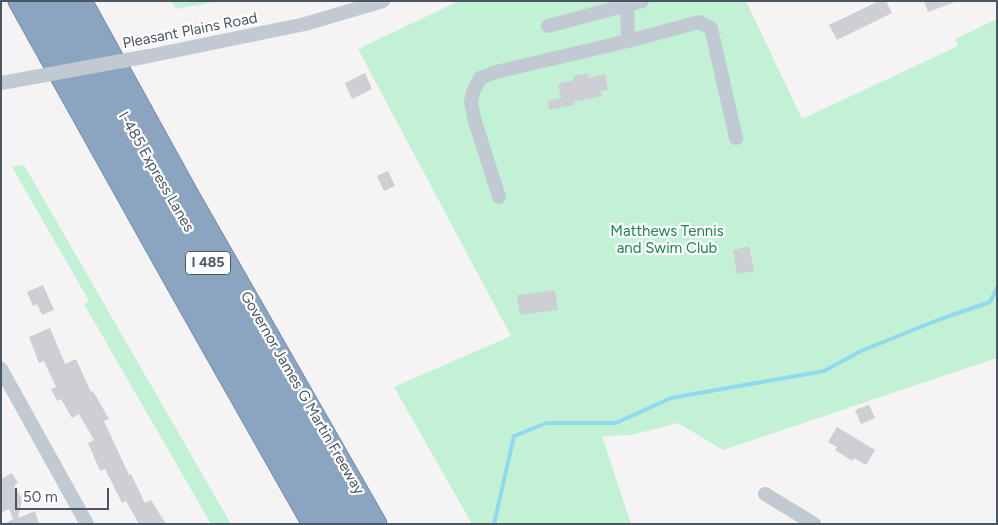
<!DOCTYPE html>
<html>
<head>
<meta charset="utf-8">
<style>
  body { margin:0 }
  #map { position:relative; width:998px; height:525px; overflow:hidden; background:#f5f3f3; font-family:Figtree,sans-serif }
  canvas { display:block }
  .frame { position:absolute; inset:0; border:2px solid #4a5661; pointer-events:none }
  .scale { position:absolute; left:15px; top:488px; width:94px; height:22px; box-sizing:border-box; border:2px solid #4a5661; border-top:0; padding-left:6px; font-size:15px; line-height:18px; white-space:nowrap; color:#4a5661; -webkit-text-stroke:4px #fff; paint-order:stroke }
</style>
</head>
<body>
<div id="map">
<canvas width="998" height="525"></canvas>
<div class="frame"></div>
<div class="scale">50 m</div>
</div>
<script>
const g = document.querySelector('canvas').getContext('2d');
g.lineJoin = 'round';
function fill(path, color) { g.fillStyle = color; g.fill(path, 'evenodd'); }
function strokePath(path, color, width, dash) { g.strokeStyle = color; g.lineWidth = width; g.lineCap = dash ? 'butt' : 'round'; g.setLineDash(dash || []); g.stroke(path); }
function write(font, color, halo, rows, align = 'center') {
  g.font = font + ' Figtree,sans-serif'; g.lineWidth = 4.5; g.setLineDash([]); g.textBaseline = 'middle'; g.strokeStyle = halo; g.fillStyle = color; for (const [text, x, y, turn = 0] of rows) {
    g.save(); g.translate(x, y); g.rotate((+turn || 0) * Math.PI / 180); g.textAlign = isNaN(turn) ? turn : align; if (halo) g.strokeText(text, 0, 0); g.fillText(text, 0, 0); g.restore();
  }
}
fill(new Path2D(`
  M171,1H221L176,9Z
  M459,1H746L802,119L958,46L955,39L997,19V358L723,450L678,423L631,435L602,436L631,524H472L394,387L511,336L358,49Z
  M24,165L231,524H211L84,304L89,301L12,167Z`), '#c3f1d5');
strokePath(new Path2D(`
  M494,524L514,436L547,423H616L671,398L824,371L861,351L938,320L990,302L997,288`), '#90daee', 4);
fill(new Path2D(`
  M879,1H886L892,13L837,40L829,25Z
  M924,1H955V2L928,12Z
  M365,73L372,89L352,99L345,83Z
  M588,73L589,78L605,74L608,90L601,91L602,96L574,102L575,105L549,110L548,101L561,98L558,84L574,80L573,76Z
  M388,171L395,186L384,191L377,176Z
  M749,246L754,271L737,274L733,250Z
  M43,285L54,310L42,315L37,304L33,306L27,292Z
  M555,290L558,310L520,315L517,295Z
  M50,328L65,364L76,359L91,392L93,391L109,419L104,421L129,475L131,474L145,503L151,500L166,524H139L126,501L122,503L105,469L100,471L88,443L94,440L79,414L72,418L61,399L57,401L51,389L56,387L44,361L39,363L29,337Z
  M869,405L875,418L861,424L855,410Z
  M837,427L875,450L866,465L854,458L852,461L835,450L837,447L828,442Z
  M12,473L18,483L14,486L22,499L18,518L35,511L39,524H4L13,519L9,509L1,513V479Z`), '#cdcfd5');
const highway = new Path2D(`
  M19,1L177,284L313,524
  M42,1L336,524
  M61,1L103,79L357,524
  M81,1L188,195L376,524`);
strokePath(highway, '#7690ad', 23);
strokePath(new Path2D(`
  M548,26L642,1
  M628,41L699,22L711,28L736,138
  M149,56L305,24L383,1
  M1,83L18,80
  M499,197L474,118L471,102L473,92L480,78L496,72L628,41L627,6L628,1
  M1,369L87,524
  M765,494L814,524`), '#c1cad2', 14);
strokePath(highway, '#8ba5c1', 21);
strokePath(new Path2D(`
  M18,80L149,56`), '#c1cad2', 14);
for (const [x, y, w] of [
  [208,263,45]
]) { const box = new Path2D(); box.roundRect(x - w / 2, y - 11.5, w, 23, 4); g.fillStyle = '#fff'; g.fill(box); strokePath(box, '#4a5661', 1); }
write('bold 14px', '#4a5661', null, [
  ["I 485",208,263]
]);
write('15px', '#4a5661', '#fff', [
  ["Pleasant Plains Road",190,31,-11],
  ["I-485 Express Lanes",156,172,60],
  ["Governor James G Martin Freeway",302,393,60]
]);
write('15px', '#17864f', '#fff', [
  ["Matthews Tennis",667,232],
  ["and Swim Club",667,249]
]);
</script>
</body>
</html>
